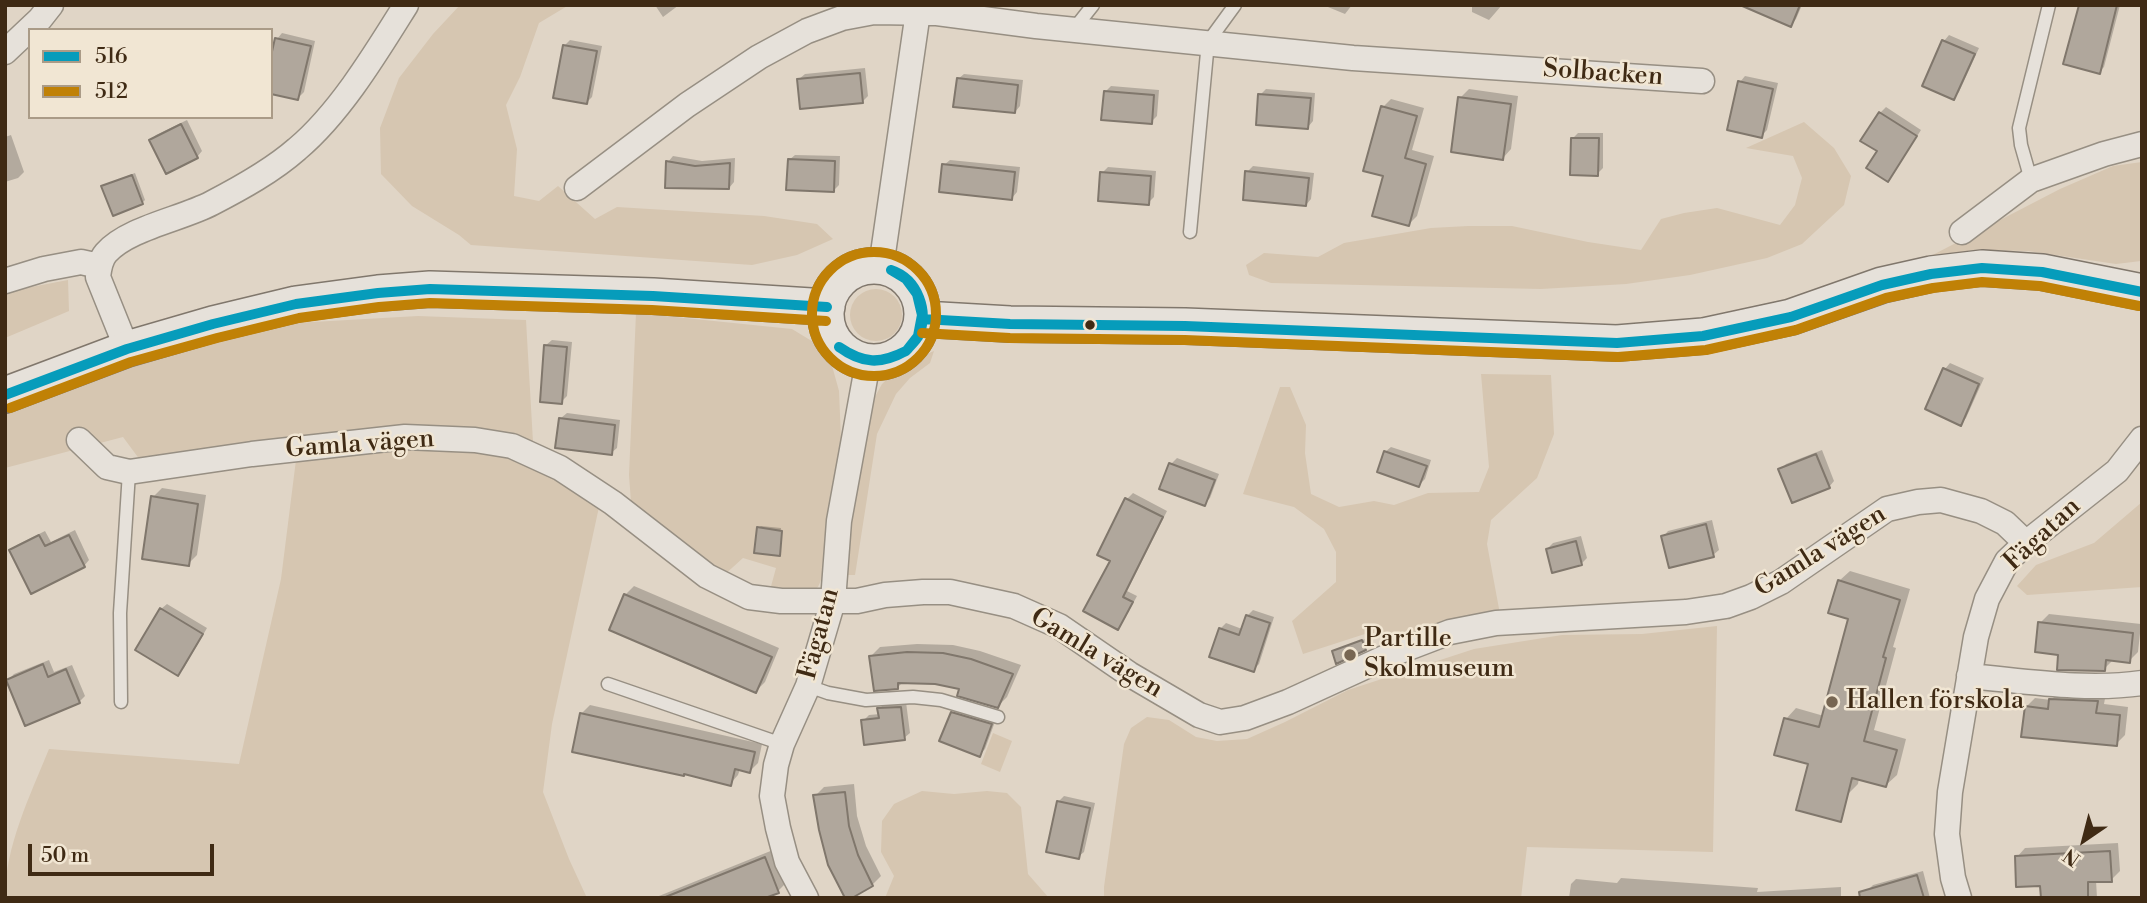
<!DOCTYPE html>
<html>
<head>
<meta charset="utf-8">
<style>
  body { margin:0 }
  #map { position:relative; width:2147px; height:903px; overflow:hidden; background:#e0d5c6; font-family:"Libre Bodoni",serif }
  canvas { display:block }
  .frame { position:absolute; inset:0; border:7px solid #3f2a14; pointer-events:none }
  .legend { position:absolute; left:28px; top:28px; width:245px; height:91px; box-sizing:border-box; background:#f1e6d3; border:2px solid #aa9b87; margin:0; padding:9px 12px; list-style:none; font-size:21px; color:#3f2a14 }
  .legend li { display:flex; align-items:center; gap:14px; height:35px }
  .legend b { width:35px; border:2px solid #aa9b87 }
  .north { position:absolute; left:2049px; top:805px; width:70px; height:70px; -webkit-text-stroke:5px #f1e6d3; paint-order:stroke; rotate:215deg; font-size:19px; font-weight:700; line-height:28px; text-align:center; color:#3f2a14 }
  .north::after { content:''; display:block; margin:auto; width:24px; height:32px; background:#3f2a14; clip-path:polygon(50% 0,100% 100%,50% 72%,0 100%) }
  .scale { position:absolute; left:28px; top:844px; width:186px; height:32px; box-sizing:border-box; border:4px solid #3f2a14; border-top:0; padding-left:9px; font-size:21px; line-height:24px; white-space:nowrap; color:#3f2a14; -webkit-text-stroke:5px #f1e6d3; paint-order:stroke }
</style>
</head>
<body>
<div id="map">
<canvas width="2147" height="903"></canvas>
<div class="frame"></div>
<ul class="legend">
<li><b style="height:9px;background:#069cbb"></b>516</li>
<li><b style="height:9px;background:#c08106"></b>512</li>
</ul>
<div class="north">N</div>
<div class="scale">50 m</div>
</div>
<script>
const g = document.querySelector('canvas').getContext('2d');
g.lineJoin = 'round';
function fill(path, color) { g.fillStyle = color; g.fill(path, 'evenodd'); }
function strokePath(path, color, width, dash) { g.strokeStyle = color; g.lineWidth = width; g.lineCap = dash ? 'butt' : 'round'; g.setLineDash(dash || []); g.stroke(path); }
function write(font, color, halo, rows, align = 'center') {
  g.font = font + ' "Libre Bodoni",serif'; g.lineWidth = 5; g.setLineDash([]); g.textBaseline = 'middle'; g.strokeStyle = halo; g.fillStyle = color; for (const [text, x, y, turn = 0] of rows) {
    g.save(); g.translate(x, y); g.rotate((+turn || 0) * Math.PI / 180); g.textAlign = isNaN(turn) ? turn : align; if (halo) g.strokeText(text, 0, 0); g.fillText(text, 0, 0); g.restore();
  }
}
fill(new Path2D(`
  M460,5H569L539,23L520,77L506,105L517,149L514,196L539,201L558,186L595,219L617,207L764,216L817,224L833,239L797,255L752,265L471,245L459,235L412,206L381,174L380,128L399,78L433,34Z
  M1804,122L1834,148L1851,176L1844,205L1802,244L1767,258L1690,275L1626,284L1541,289L1271,283L1249,275L1246,265L1264,253L1318,257L1344,243L1431,228L1468,226H1512L1588,242L1641,250L1661,219L1684,213L1717,208L1780,225L1795,205L1802,178L1793,156L1746,148Z
  M2142,162L2141,261L2116,264L2028,251L1973,250L1923,260L2060,189L2113,166Z
  M68,280L69,311L5,338V292Z
  M850 315a26 26 0 1 1 52 0a26 26 0 1 1-52 0Z
  M636,313L792,329L815,343L831,362L839,391L841,439L825,571L818,587L810,592L770,590L776,568L743,558L722,577L631,502L629,475Z
  M418,316L526,320L533,442L548,469L599,507L552,724L543,792L569,859L587,898H5C5,846 30,796 49,749L239,764L281,579L298,444L143,464L123,437L5,468V406L90,376L260,325Z
  M934,351L930,363L910,378L896,394L877,434L856,569L855,575H848L846,574L844,562L867,411L882,384L904,363Z
  M1481,374L1551,375L1554,434L1537,478L1491,520L1487,544L1500,614L1440,626L1390,641L1371,632L1303,654L1292,621L1336,582V552L1324,529L1294,507L1243,494L1280,387H1290L1306,425L1305,453L1311,494L1339,507L1374,501L1394,505L1428,493L1479,492L1489,467Z
  M2142,502V587L2027,595L2017,586L2036,565L2094,543Z
  M1717,626L1713,852L1527,847L1521,898H1104V887L1124,744L1131,728L1147,717L1169,720L1196,737L1217,741L1247,739L1285,722L1348,690L1474,649L1562,635L1642,634Z
  M993,733L1012,741L1000,772L981,764Z
  M922,791L954,794L987,791L1007,793L1021,807L1028,874L1049,898H885L894,876L881,852L882,821L894,804Z`), '#d6c6b1');
fill(new Path2D(`
  M655,5H679L663,17Z
  M1323,5H1352L1345,14Z
  M1472,5H1502L1489,20L1472,12Z
  M1775,5H1802L1796,19L1791,25Z
  M2080,5H2120L2104,67L2099,72Z
  M282,33L315,41L304,92L298,98L277,39Z
  M1949,35L1979,48L1959,92L1954,98L1944,41Z
  M570,40L602,46L592,97L587,102L564,46Z
  M865,68L868,96L862,102L799,79L805,74Z
  M964,74L1023,80L1020,106L1015,112L958,79Z
  M1745,76L1778,83L1767,130L1761,136L1740,82Z
  M1111,86L1159,90L1157,116L1151,122L1105,92Z
  M1266,89L1315,93L1313,121L1308,127L1260,95Z
  M1469,89L1518,96L1511,149L1503,158L1460,98Z
  M1391,99L1424,108L1412,150L1434,156L1417,216L1408,225L1385,175L1383,107Z
  M1886,107L1921,130L1893,174L1888,180L1879,150L1880,113Z
  M187,120L202,151L197,157L151,140L156,135Z
  M1578,133H1603V168L1597,174L1572,139Z
  M11,135L24,172L18,178L5,182V137Z
  M795,155L840,156L839,185L833,191L789,160Z
  M673,156L702,161L735,158L734,182L729,188L668,162Z
  M950,160L1020,167L1017,192L1012,198L944,165Z
  M1253,166L1314,173L1311,199L1306,205L1247,172Z
  M1108,167L1156,171L1154,197L1148,203L1102,173Z
  M135,173L145,200L142,203L106,184Z
  M552,340L572,342L567,396L561,402L546,345Z
  M1950,363L1984,378L1966,418L1960,424L1945,369Z
  M567,413L620,420L617,448L611,453L561,418Z
  M1391,447L1431,460L1425,479L1419,485L1385,452Z
  M1822,450L1834,481L1829,487L1780,470L1786,464Z
  M1177,458L1219,474L1210,498L1204,504L1162,488L1171,464Z
  M162,488L206,495L197,555L188,564L153,497Z
  M1133,493L1167,511L1127,591L1137,596L1123,622L1118,628L1113,560L1099,554L1127,499Z
  M1712,520L1719,550L1713,555L1663,537L1668,531Z
  M761,526L781,528L778,554L758,528Z
  M75,530L89,560L84,566L11,550L17,545L45,531L51,542Z
  M1581,536L1587,558L1581,564L1547,549L1553,543Z
  M1850,571L1910,589L1893,647L1896,648L1874,730L1906,739L1897,775L1886,785L1859,778L1858,784L1847,795L1811,763L1786,719L1796,708L1824,716L1850,618L1839,581Z
  M634,586L779,648L765,682L756,691L625,595Z
  M167,604L207,628L184,668L178,673L161,609Z
  M1253,610L1274,617L1259,664L1253,670L1220,629L1226,623L1242,629L1247,616Z
  M2049,614L2141,624L2138,652L2129,661L2113,660L2104,669L2060,654L2040,623Z
  M1365,639L1367,646L1365,648L1334,651Z
  M917,644L953,645L980,651L1021,665L1007,697L998,706L962,687L935,683L904,681L898,687L871,656L880,647Z
  M49,660L54,672L72,665L85,696L79,702L8,680L14,674Z
  M2060,691L2106,693L2104,704L2128,707L2125,735L2116,744L2026,707L2035,698L2051,700Z
  M906,702L910,733L904,738L863,721L869,715L880,714L879,709L885,703Z
  M590,705L762,744L758,763L750,771L740,769L738,775L730,784L574,751L582,713Z
  M958,707L996,719L985,749L979,755L952,713Z
  M854,784L857,816L866,846L881,876L872,885L815,796L824,787Z
  M1064,796L1095,803L1084,852L1078,857L1058,802Z
  M2118,843L2120,871L2111,880H2096L2097,898H2059L2042,884L2017,857L2025,848Z
  M773,850L786,883L778,891L760,898H654Z
  M1923,871L1930,898H1869L1867,891L1873,885Z
  M1621,878L1758,888L1757,892L1841,887V898H1569L1571,884L1576,879L1617,883Z`), '#0003');
const building = new Path2D(`
  M1740,5H1800L1791,27Z
  M2079,5H2117L2100,74L2063,64Z
  M275,38L311,46L298,100L271,94V56Z
  M1942,40L1975,54L1954,100L1922,86Z
  M563,45L597,51L587,104L553,98Z
  M860,73L863,103L800,109L797,79Z
  M957,78L1018,85L1015,113L953,107Z
  M1738,81L1773,89L1762,138L1727,130Z
  M1104,91L1154,95L1152,124L1101,120Z
  M1258,94L1311,98L1308,129L1256,125Z
  M1458,97L1511,104L1503,160L1451,152Z
  M1381,106L1417,116L1405,158L1426,164L1409,226L1372,216L1383,176L1363,171Z
  M1879,112L1917,136L1888,182L1866,168L1877,151L1860,141Z
  M181,124L198,158L166,174L149,140Z
  M1571,138H1599L1598,176L1570,175Z
  M788,159L835,161L834,192L786,190Z
  M666,161L695,166L730,163L729,189L665,188Z
  M942,164L1015,172L1012,200L939,192Z
  M1245,171L1309,178L1306,206L1243,200Z
  M1100,172L1151,176L1149,205L1098,201Z
  M132,175L143,204L113,216L101,186Z
  M544,345L567,347L562,404L540,402Z
  M1943,368L1979,384L1961,426L1925,409Z
  M559,418L615,425L612,455L555,448Z
  M1384,451L1427,466L1419,487L1377,472Z
  M1816,454L1830,488L1792,503L1778,469Z
  M1169,463L1215,480L1205,506L1159,489Z
  M151,496L198,504L189,566L142,559Z
  M1125,498L1163,517L1123,597L1133,602L1118,630L1083,611L1110,561L1097,555Z
  M1706,524L1714,557L1669,568L1661,536Z
  M757,527L782,531L780,556L754,553Z
  M39,535L45,546L69,535L85,567L31,594L9,550Z
  M1576,541L1582,565L1552,573L1546,549Z
  M1838,580L1900,600L1883,657L1886,658L1864,741L1897,750L1886,787L1852,778L1841,822L1796,810L1808,764L1774,755L1784,718L1819,727L1848,619L1828,613Z
  M624,594L772,657L756,693L609,630Z
  M160,608L203,634L178,676L135,650Z
  M1246,615L1270,623L1254,672L1209,657L1219,628L1239,635Z
  M2038,622L2133,633L2130,663L2106,660L2105,671L2057,670L2058,655L2035,652Z
  M1362,640L1366,650L1336,664L1332,651Z
  M907,652L943,653L971,659L1013,674L998,708L957,696L959,689L935,684L898,683V689L874,691L869,656Z
  M43,664L48,677L66,669L80,703L25,726L6,680Z
  M2049,699L2098,701L2096,713L2120,715L2117,746L2021,737L2025,706L2048,709Z
  M901,707L905,740L864,745L861,720L879,718L877,708Z
  M951,712L992,724L980,757L939,741Z
  M580,713L755,752L750,773L735,769L731,786L684,774V776L572,752Z
  M845,792L849,826L858,855L873,886L852,898H845L828,865L819,830L813,795Z
  M1057,801L1090,808L1079,859L1046,852Z
  M2110,851L2112,882H2088V898H2041L2040,886L2016,887L2015,856Z
  M765,857L779,893L765,898H663Z
  M1917,875L1924,898H1860L1859,892Z`);
fill(building, '#b0a79c');
strokePath(building, '#80776c', 2);
const lane = new Path2D(`
  M1074,29L1093,5
  M2031,180L2021,145L2019,128L2049,5
  M1190,232L1208,42L1235,5
  M608,684L782,744
  M808,686L828,693L866,700L913,697L941,700L998,717
  M121,702L120,613L129,472`);
const street = new Path2D(`
  M5,52L40,19L51,5
  M577,188L687,105L759,57L807,31L842,18L874,12L937,13L1036,26L1353,58L1702,81
  M1962,232L2031,180L2104,154L2142,144
  M881,267L918,12
  M5,281L44,269L81,262L99,266
  M127,349L98,277C99,269 100,260 106,253C128,228 182,219 212,203C241,188 272,171 297,149C340,113 376,53 406,5
  M79,440L107,467L129,472L252,454L405,437L475,440L512,446L560,468L613,503L707,576L749,597L781,601H857L885,595L923,592H950L1014,606L1059,626L1129,674L1199,715L1220,722L1245,718L1288,702L1395,653L1450,632L1496,623L1686,612L1726,606L1751,597L1781,582L1887,509L1918,502L1941,500L1981,511L2005,523L2026,543
  M1969,676C2026,681 2085,691 2142,683
  M806,898L787,862L778,828L772,796L776,765L782,744L808,686L833,601L839,521L868,362
  M1959,898L1953,878L1947,834L1950,792L1976,637L1987,599L2007,561L2026,543L2117,471L2142,439`);
const secondary = new Path2D(`
  M826 314a48 48 0 1 1 96 0a48 48 0 1 1-96 0Z
  M923,319L1010,324L1185,326L1617,343L1703,336L1791,317L1882,285L1931,274L1982,268L2042,272L2142,292
  M5,395L127,349L213,324L296,304L378,293L430,289L653,296L827,307`);
strokePath(lane, '#978f83', 15);
strokePath(street, '#978f83', 27);
strokePath(secondary, '#80776c', 38);
strokePath(lane, '#e6e1da', 12);
strokePath(street, '#e6e1da', 24);
strokePath(secondary, '#e6e1da', 35);
strokePath(new Path2D(`
  M891,270C918,279 930,312 918,337C915,342 910,346 907,350
  M891,270L906,279L917,294L922,315L918,336L907,350
  M923,319L1010,324L1185,326L1617,343L1703,336L1791,317L1882,285L1931,274L1982,268L2042,272L2142,292
  M839,347C864,364 880,364 906,351
  M839,347C862,364 881,365 906,351
  M5,395L127,349L213,324L296,304L378,293L430,289L653,296L827,307`), '#069cbb', 10);
strokePath(new Path2D(`
  M812 314a62 62 0 1 1 124 0a62 62 0 1 1-124 0Z
  M922,333L1010,338L1185,340L1618,357L1706,350L1796,330L1886,298L1933,288L1982,282L2040,286L2139,306
  M10,408L131,362L217,338L299,318L379,307L430,303L652,310L826,321`), '#c08106', 10);
for (const [x, y, r, color] of [
  [1090,325,6,"#3f2a14"],
  [1350,655,7,"#776652"],
  [1832,702,7,"#776652"]
]) { const dot = new Path2D(); dot.arc(x, y, r, 0, 2 * Math.PI); g.fillStyle = color; g.fill(dot); strokePath(dot, '#f1e6d3', 2.5); }
write('26px', '#3f2a14', '#f1e6d3', [
  ["Solbacken",1603,74,4],
  ["Gamla vägen",360,445,-4],
  ["Fägatan",2043,535,-43],
  ["Gamla vägen",1821,552,-32],
  ["Fägatan",820,634,-75],
  ["Gamla vägen",1096,654,31]
]);
write('26px', '#3f2a14', '#f1e6d3', [
  ["Partille",1364,640],
  ["Skolmuseum",1364,670],
  ["Hallen förskola",1846,702]
], 'left');
</script>
</body>
</html>
